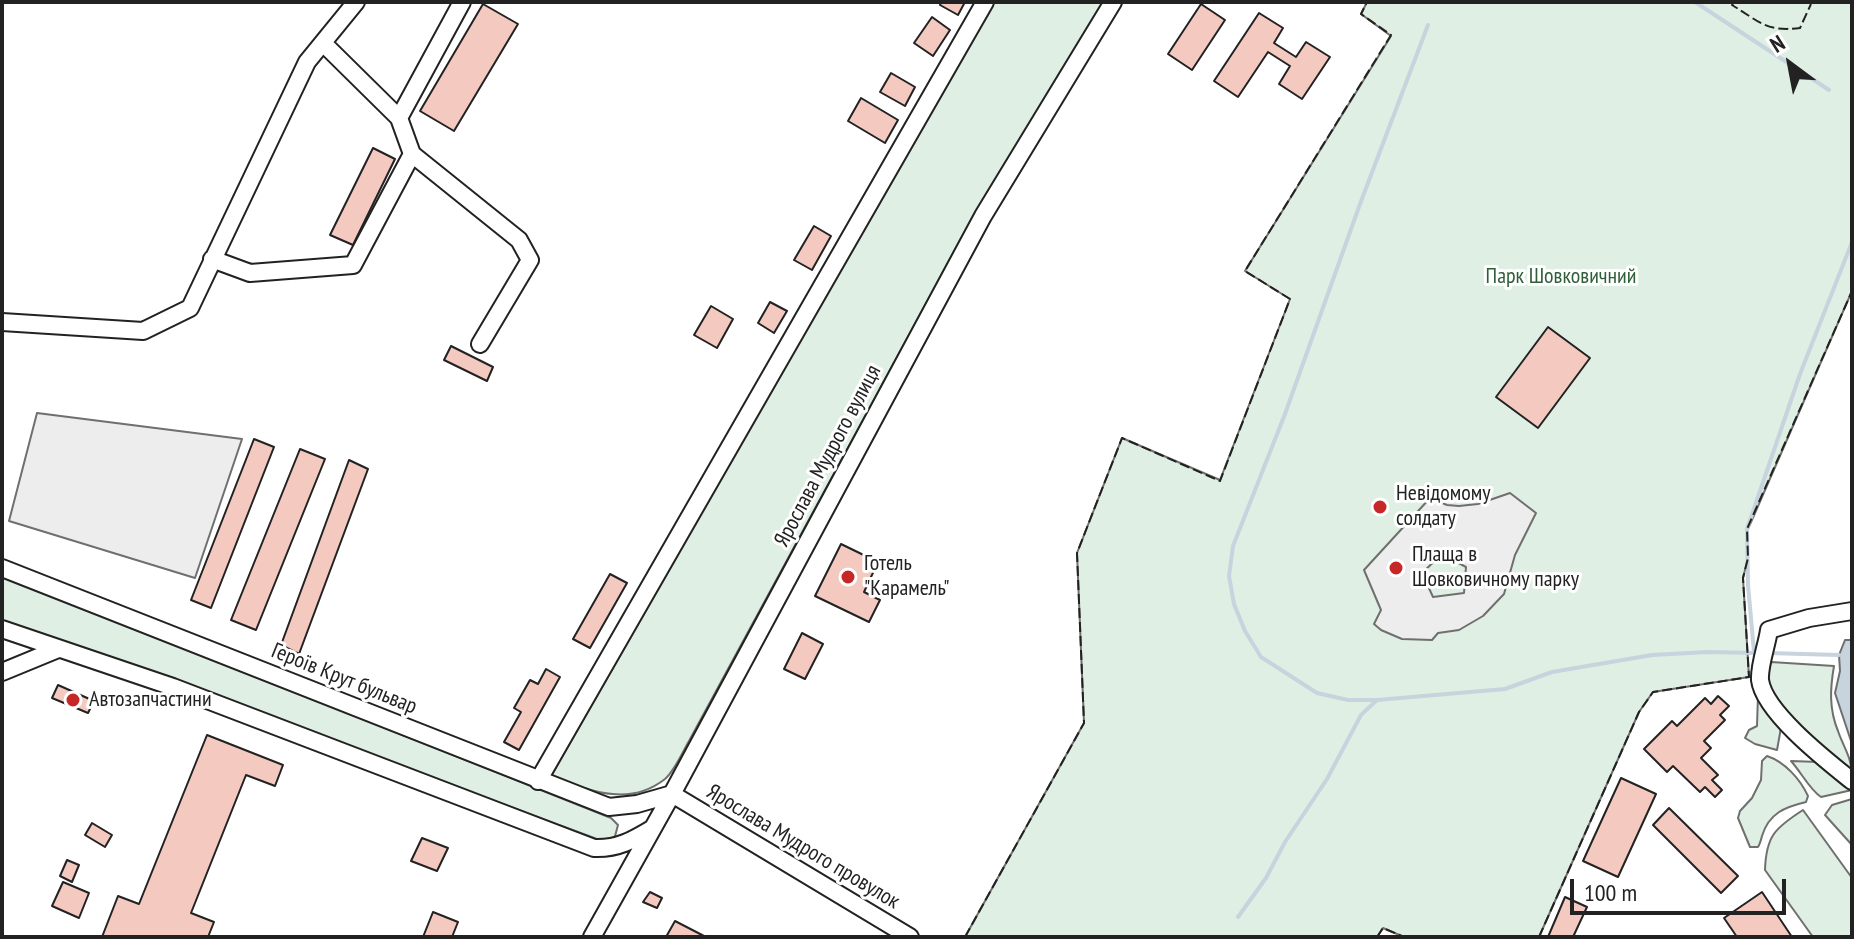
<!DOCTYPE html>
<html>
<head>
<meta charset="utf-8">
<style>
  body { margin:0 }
  #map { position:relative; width:1854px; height:939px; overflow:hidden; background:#fff; font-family:"PT Sans Narrow",sans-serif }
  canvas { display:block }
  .frame { position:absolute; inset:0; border:4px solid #222; pointer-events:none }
  .north { position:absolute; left:1750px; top:24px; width:80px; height:80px; -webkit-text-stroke:6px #fff; paint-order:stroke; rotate:328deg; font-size:22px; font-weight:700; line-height:32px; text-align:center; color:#222 }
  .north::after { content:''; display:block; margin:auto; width:28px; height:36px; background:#222; clip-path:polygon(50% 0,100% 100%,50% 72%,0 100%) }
  .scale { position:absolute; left:1570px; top:879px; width:216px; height:36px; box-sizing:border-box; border:4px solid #222; border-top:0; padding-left:10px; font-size:24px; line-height:28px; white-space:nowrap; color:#222; -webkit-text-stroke:6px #fff; paint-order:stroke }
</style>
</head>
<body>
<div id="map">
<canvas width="1854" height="939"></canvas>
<div class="frame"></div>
<div class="north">N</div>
<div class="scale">100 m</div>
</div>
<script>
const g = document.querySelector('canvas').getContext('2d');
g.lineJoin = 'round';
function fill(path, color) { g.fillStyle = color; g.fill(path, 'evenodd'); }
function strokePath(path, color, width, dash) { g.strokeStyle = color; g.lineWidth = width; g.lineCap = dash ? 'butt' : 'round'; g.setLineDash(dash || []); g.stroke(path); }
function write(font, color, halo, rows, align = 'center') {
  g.font = font + ' "PT Sans Narrow",sans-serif'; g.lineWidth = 6; g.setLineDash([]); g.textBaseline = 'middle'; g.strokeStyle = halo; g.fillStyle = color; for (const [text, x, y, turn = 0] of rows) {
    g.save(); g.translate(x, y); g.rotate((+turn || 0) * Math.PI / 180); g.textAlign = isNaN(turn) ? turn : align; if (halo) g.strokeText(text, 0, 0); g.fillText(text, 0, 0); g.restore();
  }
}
const green = new Path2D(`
  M992,2H1105L960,241L689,741C682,753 675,770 665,779C628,808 589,790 551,776Z
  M1367,2H1852V291L1748,529V558L1743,578L1749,677L1653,692L1639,712L1539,937H1404L1383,928L1377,937H965L1084,723L1077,553L1122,438L1220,480L1290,299L1245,271L1391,36L1361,14Z
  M2,575L611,818L618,825L614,840L605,842L178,684L2,623Z
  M1771,662L1834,666C1830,689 1829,709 1838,731C1843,746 1852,758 1852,775C1831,755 1777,712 1768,687C1766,679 1768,670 1771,662Z
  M1758,695L1782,722L1777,750L1755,744L1745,738L1749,730L1757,726Z
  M1767,756C1785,762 1800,779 1808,796L1806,802C1785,807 1769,813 1762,836C1761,840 1760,844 1758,847H1750L1738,818L1740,811L1752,798L1761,780L1762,761Z
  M1791,761L1819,762L1852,790L1821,797C1810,790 1801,772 1791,761Z
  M1852,799V845L1825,815L1832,805Z
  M1803,810L1852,878V937H1813L1765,870C1766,836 1775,828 1803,810Z`);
fill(green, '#e0efe3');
strokePath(green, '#6f6f6f', 2);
const parking = new Path2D(`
  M37,413L242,439L195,578L9,521Z
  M1510,493L1536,513L1515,555L1504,594L1483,616L1459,630L1438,633L1432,640L1402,639L1381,630L1374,624L1381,610L1364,570L1430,498L1447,505L1459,506L1478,504ZM1442,554L1466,567L1464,593L1433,597L1422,573Z`);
fill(parking, '#ededed');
strokePath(parking, '#6f6f6f', 2);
const water = new Path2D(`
  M1845,640H1852V744L1835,693L1840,671L1839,655Z`);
fill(water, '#c7d3dd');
strokePath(water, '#6f6f6f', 2);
strokePath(new Path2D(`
  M1695,2L1829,90
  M1754,652L1748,585L1747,529L1800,374L1852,242
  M1767,653L1839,655
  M1377,700H1348L1317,693L1261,657L1245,631L1234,604L1229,576L1233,546L1285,414L1360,204L1428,25
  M1238,917L1266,878L1285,842L1327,779L1361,715L1377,700L1505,689L1552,672L1652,655L1708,652L1758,653`), '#c7d3dd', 4);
const building = new Path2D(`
  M941,2H965L958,15L940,5Z
  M483,4L518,24L454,131L420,111Z
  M1201,4L1225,20L1192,70L1168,54Z
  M1259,13L1283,28L1274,43L1296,57L1306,42L1330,57L1302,99L1279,84L1290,66L1268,52L1238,97L1214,81Z
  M932,17L950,30L933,56L914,43Z
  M891,73L915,87L905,106L880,92Z
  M861,98L898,120L885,143L848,121Z
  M373,148L395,159L353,245L330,235Z
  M814,226L831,236L812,270L794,260Z
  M770,302L787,311L774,333L758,323Z
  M711,306L733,319L717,348L694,335Z
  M1548,327L1590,358L1538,428L1496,397Z
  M451,346L493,367L487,381L444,360Z
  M254,439L274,447L211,608L191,600Z
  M300,449L325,459L256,630L231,620Z
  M349,460L368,469L299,654L281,645Z
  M841,544L878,562L864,592L880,600L869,622L815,596Z
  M610,574L627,583L590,648L573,639Z
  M802,633L823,644L805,679L784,669Z
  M546,669L560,677L519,750L504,742L521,712L514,708L530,680L538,684Z
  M58,685L94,701L88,713L52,698Z
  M1718,696L1729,706L1720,715L1725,720L1704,741L1711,748L1701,758L1718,775L1712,780L1722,790L1715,797L1705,787L1700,792L1673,766L1667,772L1644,749L1672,721L1677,726L1705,698L1711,704Z
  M207,735L283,765L275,786L246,775L191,913L214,922L208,937H102L118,896L139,904Z
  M1621,778L1656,794L1618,877L1583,861Z
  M1669,808L1738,876L1721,893L1653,825Z
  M92,823L112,835L105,847L85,835Z
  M422,838L448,848L437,871L411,861Z
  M67,860L79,865L72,882L60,876Z
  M63,882L89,893L79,918L52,906Z
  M650,892L662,898L657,908L643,902Z
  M1762,892L1792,937H1737L1724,918Z
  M1565,897L1587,907L1573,937H1548Z
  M433,912L458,922L452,937H423Z
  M675,921L704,936L666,937Z`);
fill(building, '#f3c9c0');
strokePath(building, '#222', 2);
const minor = new Path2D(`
  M323,43L399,118L412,154L519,240L530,260L480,344
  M399,118L462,2
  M212,259L250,273L353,265L412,154
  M2,322L143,331L190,308L307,62L356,2
  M2,568L609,807L637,804L672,794
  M1852,611L1809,618L1769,630C1767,645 1759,665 1760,680C1764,712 1827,761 1852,781
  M2,629L173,687L594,848C618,849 633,840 653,828
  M2,672L58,649
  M538,781L985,2
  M672,794L910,937
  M592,937L672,794L983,216L1113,2`);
strokePath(minor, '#222', 20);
strokePath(minor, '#fff', 16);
strokePath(new Path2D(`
  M1734,2L1732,5C1760,22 1766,32 1800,28L1811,4
  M965,937L1084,723L1077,553L1122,438L1220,481L1290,299L1245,271L1391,35L1361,14L1367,2
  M1377,937L1383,928L1404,937
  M1539,937L1639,712L1653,692L1749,677L1743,578L1748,558L1747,529L1852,291`), '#222', 2, [10, 4]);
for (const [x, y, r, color] of [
  [1380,507,8,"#c62828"],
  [1396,568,8,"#c62828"],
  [848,577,8,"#c62828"],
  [73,700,8,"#c62828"]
]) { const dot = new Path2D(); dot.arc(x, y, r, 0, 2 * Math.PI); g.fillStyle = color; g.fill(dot); strokePath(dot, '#fff', 3); }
write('22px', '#2f5e38', '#fff', [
  ["Парк Шовковичний",1561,277]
]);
write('22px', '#222', '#fff', [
  ["Ярослава Мудрого вулиця",828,456,-62],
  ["Героїв Крут бульвар",344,679,22],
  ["Ярослава Мудрого провулок",803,847,31]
]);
write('22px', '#222', '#fff', [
  ["Невідомому",1396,494],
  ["солдату",1396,519],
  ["Плаща в",1412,555],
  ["Шовковичному парку",1412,580],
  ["Готель",864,564],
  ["\"Карамель\"",864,589],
  ["Автозапчастини",89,700]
], 'left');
</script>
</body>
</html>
